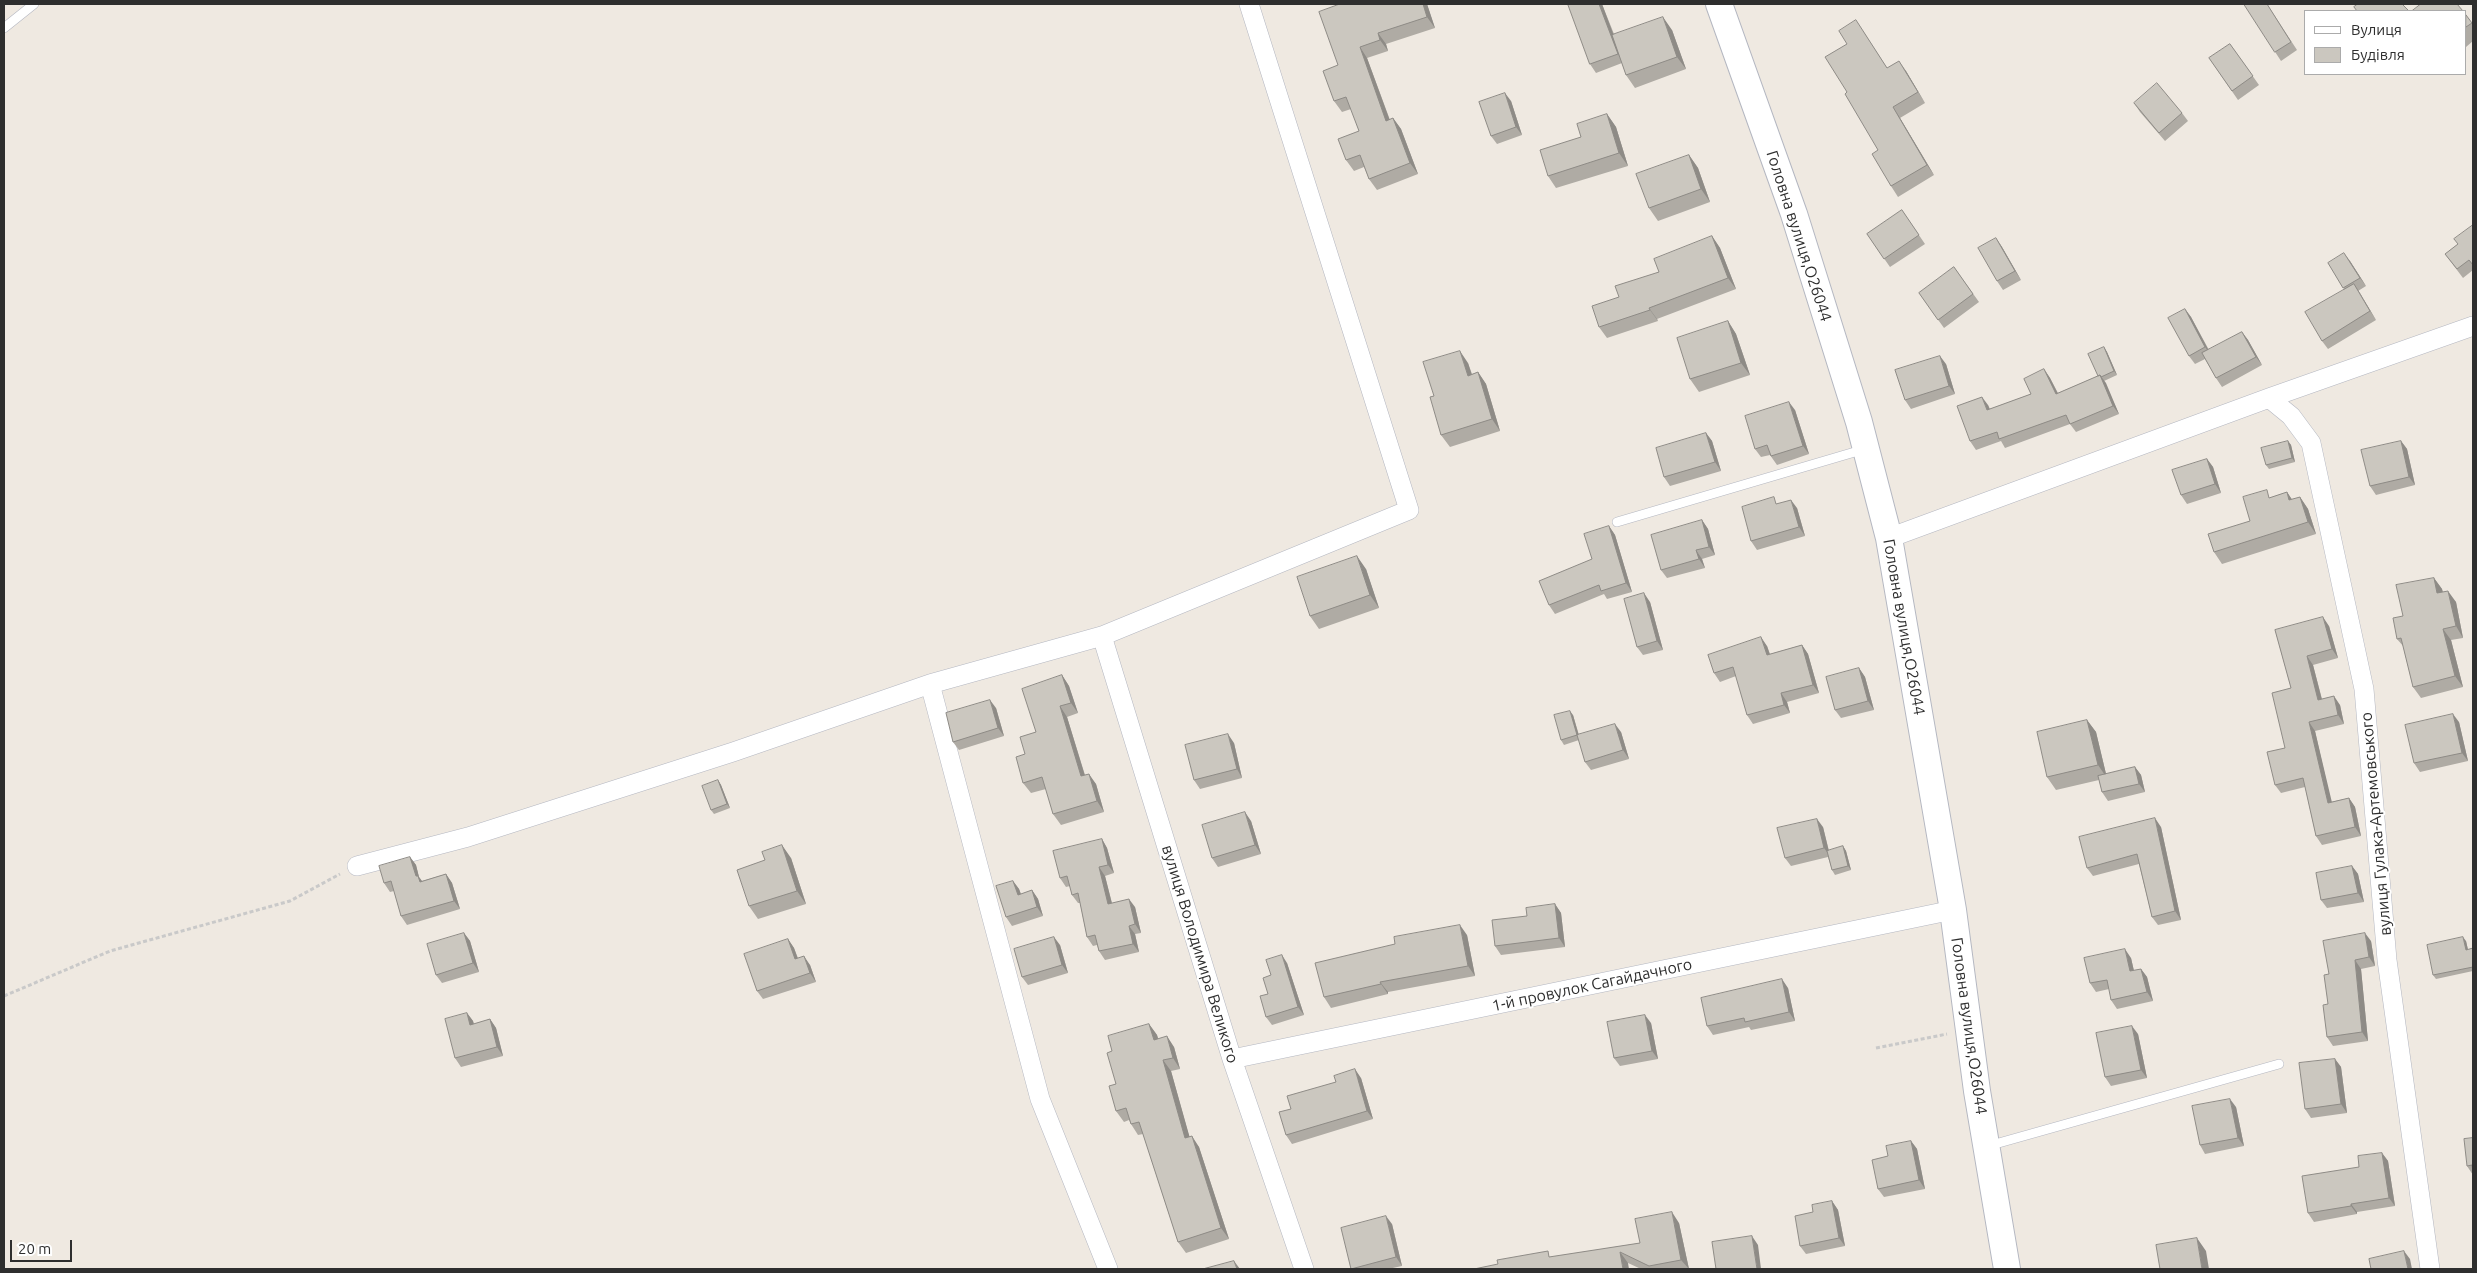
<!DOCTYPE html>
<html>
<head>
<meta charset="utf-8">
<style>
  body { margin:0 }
  #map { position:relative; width:2477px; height:1273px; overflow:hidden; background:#efe9e1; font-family:Ubuntu,sans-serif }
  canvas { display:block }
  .frame { position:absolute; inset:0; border:5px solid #2e2e2e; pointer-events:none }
  .legend { position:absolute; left:2304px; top:10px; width:162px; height:65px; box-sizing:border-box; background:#fff; border:1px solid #ababab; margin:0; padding:6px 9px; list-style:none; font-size:15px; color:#2e2e2e }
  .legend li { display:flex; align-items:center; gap:10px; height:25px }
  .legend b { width:25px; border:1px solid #ababab }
  .scale { position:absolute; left:10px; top:1240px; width:62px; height:22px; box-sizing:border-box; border:2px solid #2e2e2e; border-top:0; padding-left:6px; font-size:15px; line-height:18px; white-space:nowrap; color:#2e2e2e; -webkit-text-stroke:4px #fff; paint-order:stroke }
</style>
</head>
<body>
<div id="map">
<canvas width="2477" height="1273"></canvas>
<div class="frame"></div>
<ul class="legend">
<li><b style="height:6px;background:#fff"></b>Вулиця</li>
<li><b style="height:14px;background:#cbc7bf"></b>Будівля</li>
</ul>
<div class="scale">20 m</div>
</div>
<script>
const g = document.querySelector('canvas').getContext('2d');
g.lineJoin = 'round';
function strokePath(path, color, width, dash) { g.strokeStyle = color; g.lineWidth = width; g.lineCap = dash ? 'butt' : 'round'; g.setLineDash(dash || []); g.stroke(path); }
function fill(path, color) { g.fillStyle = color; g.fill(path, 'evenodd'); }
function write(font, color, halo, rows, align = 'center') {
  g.font = font + ' Ubuntu,sans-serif'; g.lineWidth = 4; g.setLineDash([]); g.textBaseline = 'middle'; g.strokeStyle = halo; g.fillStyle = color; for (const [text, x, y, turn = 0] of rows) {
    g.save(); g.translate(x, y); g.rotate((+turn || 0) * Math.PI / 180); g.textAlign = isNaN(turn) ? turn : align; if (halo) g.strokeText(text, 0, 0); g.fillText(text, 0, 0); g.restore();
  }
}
const lane = new Path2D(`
  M4,28L34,4
  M1617,522L1865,449
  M1988,1146L2279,1064`);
const street = new Path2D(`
  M2269,398L2291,416L2311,443L2364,689L2387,960L2430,1269
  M1889,538L2269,398L2473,326
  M1102,636L1232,1059L1304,1269
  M930,684L1040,1099L1108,1269
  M357,866L468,837L733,752L930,684L1102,636L1409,510L1249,4
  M1232,1059L1953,910`);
const secondary = new Path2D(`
  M1719,4L1794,214L1859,422L1889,538L1953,910L1977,1091L2007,1269`);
strokePath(lane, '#b4b7c1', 10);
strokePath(street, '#b4b7c1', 20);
strokePath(secondary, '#b4b7c1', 28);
strokePath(new Path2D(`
  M4,996L110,951L290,901L340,874
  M1876,1048L1947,1034`), '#c9c9c9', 3, [4, 2.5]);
strokePath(lane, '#fff', 9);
strokePath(street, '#fff', 19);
strokePath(secondary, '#fff', 26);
fill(new Path2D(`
  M1340,4H1427L1435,28L1386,44L1388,51L1367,58L1390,120L1393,118L1401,129L1418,174L1377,190L1369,179L1364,167L1354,171L1346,160L1359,131L1351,109L1342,112L1334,101L1338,65Z
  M1568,4H1602L1614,34L1672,30L1686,69L1635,88L1626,75L1622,63L1596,73L1590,64Z
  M2244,4H2267L2297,50L2281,61Z
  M2466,15L2473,25V41L2466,47Z
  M1863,31L1887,68L1906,71L1925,103L1900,118L1934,175L1898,197L1891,186L1878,150L1847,44Z
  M2230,44L2259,85L2238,100L2209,58Z
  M1511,101L1522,135L1497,144L1491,136Z
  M2134,103L2182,113L2188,121L2165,141L2140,112Z
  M1607,114L1616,127L1628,166L1556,188L1548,176L1581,137Z
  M1689,155L1698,168L1710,202L1658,221L1649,208Z
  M1902,210L1925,244L1890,267L1867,234Z
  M2473,225V270L2463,278L2445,254L2458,244Z
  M1712,236L1720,248L1736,289L1657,319L1658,321L1607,338L1599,327L1619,297L1659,272Z
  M1996,238L2002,247L2021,280L2003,290L1997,281Z
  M2350,261L2366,286L2358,291L2376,320L2328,349L2322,341L2344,289L2328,263Z
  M1954,267L1979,302L1944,328L1919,293Z
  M2185,309L2191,317L2209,350L2242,332L2248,340L2262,365L2222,387L2216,378L2205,359L2195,364L2189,356Z
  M1728,321L1736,334L1750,375L1699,392L1690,379Z
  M2104,347L2107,352L2117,375L2104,381L2119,414L2076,432L2070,424L2005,448L2001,441L1976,450L1970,441L1988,405L1990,409L2031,394L2044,369L2050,378L2058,393L2098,376Z
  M1468,363L1472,374L1478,372L1486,384L1500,431L1450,447L1441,435L1434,396Z
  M1946,364L1955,394L1911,409L1905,400Z
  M1795,410L1809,454L1777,465L1770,455L1761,457L1755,449Z
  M1706,433L1712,441L1721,471L1670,486L1664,477Z
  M2288,441L2291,445L2295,462L2269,469L2266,465Z
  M2401,441L2407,449L2415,485L2376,495L2370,486Z
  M2207,459L2213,467L2221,493L2187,504L2181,495Z
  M2287,492L2292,500L2300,497L2308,509L2316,534L2222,564L2214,552L2250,521L2272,497Z
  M1797,508L1805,536L1757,550L1751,541Z
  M1702,520L1708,529L1715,555L1702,559L1705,568L1667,578L1661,570Z
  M1609,526L1615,535L1632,592L1607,599L1604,594L1555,614L1549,605L1592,559Z
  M1366,569L1379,608L1319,629L1310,616Z
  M2434,578L2442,589L2443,592L2456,602L2463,638L2451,640L2463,687L2421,698L2413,687L2403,646L2397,639L2403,616Z
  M1650,602L1663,650L1643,655L1637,647Z
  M2329,626L2338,658L2313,665L2322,699L2340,705L2344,724L2315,731L2331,802L2349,798L2355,807L2361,836L2322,845L2316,836L2305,787L2281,793L2275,785L2285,748L2291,688L2275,630Z
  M1802,645L1808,654L1819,693L1787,702L1790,713L1753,724L1747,715L1736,676L1720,682L1714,673L1767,646L1770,654Z
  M1859,668L1865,677L1874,710L1841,718L1835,710Z
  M1062,675L1069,686L1078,713L1067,717L1085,775L1096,784L1104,812L1061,825L1053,814L1046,789L1031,793L1023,783L1025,754L1036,732Z
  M996,708L1004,736L959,750L953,742Z
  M1573,715L1579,735L1621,732L1629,759L1591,770L1585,762L1579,740L1564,745L1561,740Z
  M2087,720L2096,732L2106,774L2135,767L2141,775L2145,792L2108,801L2102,792L2099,780L2056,790L2047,777Z
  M2459,722L2468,761L2420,772L2414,763Z
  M1234,743L1242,778L1200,789L1194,780Z
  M718,780L721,785L730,808L714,814L711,810Z
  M1251,821L1261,854L1218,867L1212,858Z
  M1823,827L1829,851L1843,846L1846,851L1851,870L1835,875L1832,870L1828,857L1791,866L1785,858Z
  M2161,827L2181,920L2158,925L2152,917L2139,864L2093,876L2087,868Z
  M1102,839L1107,848L1114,873L1105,876L1112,903L1135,907L1141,933L1135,934L1139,952L1105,960L1099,951L1097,945L1093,946L1087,937L1080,903H1078L1072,895L1070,886L1066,887L1060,878Z
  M410,857L416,865L419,877L422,881L446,874L452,883L460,909L407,925L401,916L394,891L390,892L384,883Z
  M791,858L806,904L758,919L749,906L765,860Z
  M2352,866L2358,874L2364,902L2327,908L2321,900Z
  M1013,881L1019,889L1021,894L1032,890L1038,899L1043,916L1012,926L1006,917Z
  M1555,904L1561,913L1565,947L1501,955L1495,946L1527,916Z
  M464,933L470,941L479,972L442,983L436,975Z
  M1467,935L1475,976L1388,992V994L1331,1008L1324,997Z
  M788,939L794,948L798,958L810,965L816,982L763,999L757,991Z
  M2371,941L2375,966L2361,969L2368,1041L2333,1046L2327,1037L2329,974Z
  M2466,941L2468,950L2473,948V971L2436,979L2433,975Z
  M1060,945L1068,973L1028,985L1022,977Z
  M2131,958L2134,971L2141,969L2147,977L2153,1001L2117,1009L2111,1000L2109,989L2096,992L2090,983Z
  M1287,963L1304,1015L1272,1025L1266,1017L1268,994L1271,975Z
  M1788,988L1795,1021L1751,1030L1749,1027L1713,1035L1707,1026Z
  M467,1013L473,1021L474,1024L490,1019L496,1028L503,1056L461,1067L455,1058Z
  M1651,1023L1658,1059L1620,1066L1614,1058Z
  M1149,1024L1157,1035L1158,1039L1174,1047L1180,1069L1171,1071L1189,1136L1199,1147L1229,1239L1186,1253L1178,1242L1143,1134L1138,1135L1131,1124L1129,1120L1124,1122L1116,1111V1084L1112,1051Z
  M2138,1034L2147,1078L2111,1086L2105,1077Z
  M2335,1059L2341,1067L2347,1113L2311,1118L2305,1109Z
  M1361,1078L1373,1119L1292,1144L1286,1135L1291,1109Z
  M2236,1107L2244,1146L2205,1154L2200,1145Z
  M2473,1138V1175L2467,1166Z
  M1911,1141L1917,1149L1925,1189L1884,1197L1878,1189L1888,1156Z
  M2382,1153L2388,1161L2395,1206L2357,1212V1214L2314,1222L2308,1213L2359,1167Z
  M1832,1201L1838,1210L1845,1246L1806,1254L1800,1246L1813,1212Z
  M1679,1223L1689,1269H1641L1628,1263L1552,1257L1640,1243Z
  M1392,1224L1402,1266L1388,1269H1351Z`), '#afaba4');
fill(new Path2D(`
  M1423,4H1427L1435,28L1427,17Z
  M1599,4H1602L1624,63L1618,54Z
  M1663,17L1672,30L1686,69L1677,57Z
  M1378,33L1386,44L1388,51L1380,40Z
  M1360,47L1367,58L1394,132L1386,121Z
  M1899,61L1906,71L1925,103L1918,92Z
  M1505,93L1511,101L1522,135L1516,127Z
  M1893,107L1900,118L1934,175L1927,165Z
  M1607,114L1616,127L1628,166L1619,153Z
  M1393,118L1401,129L1418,174L1410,163Z
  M1689,155L1698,168L1710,202L1701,189Z
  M1712,236L1720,248L1736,289L1728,278Z
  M1996,238L2002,247L2021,280L2015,271Z
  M2344,253L2350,261L2366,286L2360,278Z
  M2354,284L2360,293L2376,320L2370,311Z
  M1649,308L1657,319L1658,321L1650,310Z
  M2185,309L2191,317L2211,355L2205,347Z
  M1728,321L1736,334L1750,375L1741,363Z
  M2242,332L2248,340L2262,365L2256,357Z
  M2104,347L2107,352L2117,375L2114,371Z
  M1460,351L1468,363L1476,388L1468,376Z
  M1940,356L1946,364L1955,394L1949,386Z
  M2044,369L2050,378L2062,402L2056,394Z
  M1478,372L1486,384L1500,431L1492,419Z
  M2100,375L2106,383L2119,414L2113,406Z
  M1982,397L1988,405L1993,419L1987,410Z
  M1789,402L1795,410L1809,454L1803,446Z
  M1706,433L1712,441L1721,471L1715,462Z
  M2288,441L2291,445L2295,462L2292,458Z
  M2401,441L2407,449L2415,485L2409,477Z
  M2207,459L2213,467L2221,493L2215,484Z
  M2287,492L2295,504L2289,500Z
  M2300,497L2308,509L2316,534L2308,522Z
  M1791,500L1797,508L1805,536L1799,527Z
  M1702,520L1708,529L1715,555L1709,547Z
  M1609,526L1615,535L1632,592L1626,583Z
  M1696,550L1702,559L1705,568L1699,559Z
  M1357,556L1366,569L1379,608L1370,595Z
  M2434,578L2442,589L2445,604L2437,593Z
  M2448,591L2456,602L2463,638L2456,626Z
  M1644,593L1650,602L1663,650L1657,641Z
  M2323,617L2329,626L2338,658L2332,649Z
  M2443,629L2451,640L2463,687L2455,676Z
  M1761,637L1767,646L1773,664L1767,655Z
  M1802,645L1808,654L1819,693L1813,685Z
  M2307,656L2313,665L2324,708L2318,700Z
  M1859,668L1865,677L1874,710L1868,701Z
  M1062,675L1069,686L1078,713L1071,703Z
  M1781,693L1787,702L1790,713L1784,705Z
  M2334,696L2340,705L2344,724L2338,715Z
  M990,700L996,708L1004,736L998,728Z
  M1060,706L1067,717L1088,786L1081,776Z
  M1570,711L1573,715L1580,740L1577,735Z
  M2453,714L2459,722L2468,761L2462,753Z
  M2087,720L2096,732L2107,778L2098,765Z
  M2309,722L2315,731L2334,811L2328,803Z
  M1615,724L1621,732L1629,759L1623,750Z
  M1228,734L1234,743L1242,778L1237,769Z
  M2135,767L2141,775L2145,792L2139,784Z
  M1089,774L1096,784L1104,812L1097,801Z
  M718,780L721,785L730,808L727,804Z
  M2349,798L2355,807L2361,836L2355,827Z
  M1245,812L1251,821L1261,854L1255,845Z
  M2155,818L2161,827L2181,920L2175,911Z
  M1817,819L1823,827L1830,856L1824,848Z
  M1102,839L1107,848L1114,873L1108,865Z
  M782,845L791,858L806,904L797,891Z
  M1843,846L1846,851L1851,870L1848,866Z
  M410,857L416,865L419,877L424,884L426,890L416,876Z
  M2352,866L2358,874L2364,902L2358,893Z
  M1099,867L1105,876L1114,912L1108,904Z
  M446,874L452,883L460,909L454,901Z
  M1013,881L1019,889L1024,903L1018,895Z
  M1032,890L1038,899L1043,916L1037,907Z
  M1129,899L1135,907L1141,933L1135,924Z
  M1555,904L1561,913L1565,947L1559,938Z
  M1460,925L1467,935L1475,976L1468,966Z
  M1129,926L1135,934L1139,952L1133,944Z
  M464,933L470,941L479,972L473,963Z
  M2365,933L2371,941L2375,966L2369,957Z
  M1054,937L1060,945L1068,973L1062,965Z
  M2463,937L2466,941L2469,954L2466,950Z
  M788,939L794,948L801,968L795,959Z
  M2125,949L2131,958L2136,980L2130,971Z
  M1282,955L1287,963L1304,1015L1298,1007Z
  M804,956L810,965L816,982L810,973Z
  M2355,960L2361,969L2368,1041L2362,1032Z
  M2141,969L2147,977L2153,1001L2147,992Z
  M1782,979L1788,988L1795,1021L1789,1012Z
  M1380,982L1388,992V994L1381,984Z
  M467,1013L473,1021L476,1033L470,1025Z
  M1645,1015L1651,1023L1658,1059L1652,1051Z
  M490,1019L496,1028L503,1056L497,1047Z
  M1149,1024L1157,1035L1162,1051L1154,1040Z
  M2132,1026L2138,1034L2147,1078L2141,1070Z
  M1167,1036L1174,1047L1180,1069L1173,1058Z
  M2335,1059L2341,1067L2347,1113L2341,1104Z
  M1163,1060L1171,1071L1193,1149L1185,1138Z
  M1355,1069L1361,1078L1373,1119L1367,1111Z
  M2230,1099L2236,1107L2244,1146L2238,1138Z
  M1192,1136L1199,1147L1229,1239L1221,1228Z
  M1911,1141L1917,1149L1925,1189L1919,1180Z
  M2382,1153L2388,1161L2395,1206L2389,1198Z
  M1832,1201L1838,1210L1845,1246L1839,1238Z
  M2351,1204L2357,1212V1214L2351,1206Z
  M1672,1212L1679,1223L1689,1269L1681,1260Z
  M1386,1216L1392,1224L1402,1266L1396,1257Z
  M1752,1236L1758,1245L1761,1269H1757Z
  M2197,1238L2206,1251L2209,1269H2202Z
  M2404,1251L2410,1259L2412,1269H2408Z
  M1620,1252L1628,1263L1629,1269H1623Z
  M1234,1261L1240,1269H1237Z`), '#8e8b86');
const building = new Path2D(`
  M1340,4H1423L1427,17L1378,33L1380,40L1360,47L1386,121L1393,118L1410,163L1369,179L1360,155L1346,160L1338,139L1359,131L1346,97L1334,101L1323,71L1338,65L1319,12Z
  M1568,4H1599L1618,54L1590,64Z
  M2244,4H2267L2291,42L2275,52Z
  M2358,4H2402L2409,11H2357L2354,7Z
  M2421,4H2457L2463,11H2412Z
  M2466,15L2472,23L2466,27Z
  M1663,17L1677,57L1626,75L1612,35Z
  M1856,20L1887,68L1899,61L1918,92L1893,107L1927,165L1891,186L1872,154L1878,150L1845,94L1847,92L1825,57L1847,44L1839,31Z
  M2230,44L2253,76L2232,91L2209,58Z
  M2157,83L2182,113L2159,133L2134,103Z
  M1505,93L1516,127L1491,136L1479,102Z
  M1607,114L1619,153L1548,176L1540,150L1581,137L1577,124Z
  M1689,155L1701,189L1649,208L1636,174Z
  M1902,210L1919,235L1884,259L1867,234Z
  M2473,225V265L2469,260L2457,269L2445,254L2458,244L2454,239Z
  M1712,236L1728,278L1649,308L1650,310L1599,327L1592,306L1619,297L1615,286L1659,272L1654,259Z
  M1996,238L2015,271L1997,281L1978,248Z
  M2344,253L2360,278L2343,288L2328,263Z
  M1954,267L1973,294L1938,320L1919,293Z
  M2354,284L2370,311L2322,341L2305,312Z
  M2185,309L2205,347L2189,356L2168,318Z
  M1728,321L1741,363L1690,379L1677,338Z
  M2242,332L2256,357L2216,378L2202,353Z
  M2104,347L2114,371L2101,377L2100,375L2098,376L2088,354Z
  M1460,351L1468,376L1478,372L1492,419L1441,435L1430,397L1434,396L1423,362Z
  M1940,356L1949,386L1905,400L1895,370Z
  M2044,369L2056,394L2100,375L2113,406L2070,424L2066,415L1999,439L1997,432L1970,441L1957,406L1982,397L1987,410L2031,394L2024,379Z
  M1789,402L1803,446L1771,456L1767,445L1755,449L1745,416Z
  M1706,433L1715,462L1664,477L1656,448Z
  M2288,441L2292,458L2266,465L2261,448Z
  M2401,441L2409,477L2370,486L2361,450Z
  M2207,459L2215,484L2181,495L2172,470Z
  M2267,490L2269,498L2287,492L2289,500L2300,497L2308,522L2214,552L2208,534L2250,521L2243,497Z
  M1774,497L1776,504L1791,500L1799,527L1751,541L1742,507Z
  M1702,520L1709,547L1696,550L1699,559L1661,570L1651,535Z
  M1609,526L1626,583L1601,591L1599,585L1549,605L1539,581L1592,559L1584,534Z
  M1357,556L1370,595L1310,616L1297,577Z
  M2434,578L2437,593L2448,591L2456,626L2443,629L2455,676L2413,687L2401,638L2397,639L2393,618L2403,616L2396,585Z
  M1644,593L1657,641L1637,647L1624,599Z
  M2323,617L2332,649L2307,656L2318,700L2334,696L2338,715L2309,722L2328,803L2349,798L2355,827L2316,836L2303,778L2275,785L2267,752L2285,748L2272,693L2291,688L2275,630Z
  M1761,637L1767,655L1802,645L1813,685L1781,693L1784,705L1747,715L1733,667L1714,673L1708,655Z
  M1859,668L1868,701L1835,710L1826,677Z
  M1062,675L1071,703L1060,706L1081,776L1089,774L1097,801L1053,814L1042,777L1023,783L1016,757L1025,754L1020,737L1036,732L1022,689Z
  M990,700L998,728L953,742L946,713Z
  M1570,711L1577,735L1561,740L1554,715Z
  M2453,714L2462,753L2414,763L2405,725Z
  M2087,720L2098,765L2047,777L2037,732Z
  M1615,724L1623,750L1585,762L1577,735Z
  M1228,734L1237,769L1194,780L1185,745Z
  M2135,767L2139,784L2102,792L2098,776Z
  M718,780L727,804L711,810L702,786Z
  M1245,812L1255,845L1212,858L1202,825Z
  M2155,818L2175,911L2152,917L2137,854L2087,868L2079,837Z
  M1817,819L1824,848L1785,858L1777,828Z
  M1102,839L1108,865L1099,867L1108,904L1129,899L1135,924L1129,926L1133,944L1099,951L1095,935L1087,937L1078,893L1072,895L1067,876L1060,878L1053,851Z
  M782,845L797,891L749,906L737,870L765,860L762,852Z
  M1843,846L1848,866L1832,870L1827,851Z
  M410,857L416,876H418L420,882L446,874L454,901L401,916L391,881L384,883L379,866Z
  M2352,866L2358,893L2321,900L2316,873Z
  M1013,881L1018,895L1032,890L1037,907L1006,917L996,886Z
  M1555,904L1559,938L1495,946L1492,920L1527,916L1526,908Z
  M1460,925L1468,966L1380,982L1381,984L1324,997L1315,963L1395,944L1394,937Z
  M464,933L473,963L436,975L427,944Z
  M2365,933L2369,957L2355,960L2362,1032L2327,1037L2323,1005L2328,1004L2324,975L2329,974L2323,941Z
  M1054,937L1062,965L1022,977L1014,949Z
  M2463,937L2466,950L2473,948V967L2433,975L2427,945Z
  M788,939L795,959L804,956L810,973L757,991L744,954Z
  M2125,949L2130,971L2141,969L2147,992L2111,1000L2107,980L2090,983L2084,958Z
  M1282,955L1298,1007L1266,1017L1260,996L1268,994L1263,978L1271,975L1266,960Z
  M1782,979L1789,1012L1745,1022L1744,1018L1707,1026L1701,998Z
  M467,1013L470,1025L490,1019L497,1047L455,1058L445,1019Z
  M1645,1015L1652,1051L1614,1058L1607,1022Z
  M1149,1024L1154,1040L1167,1036L1173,1058L1163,1060L1185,1138L1192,1136L1221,1228L1178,1242L1139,1122L1131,1124L1126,1108L1116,1111L1109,1086L1116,1084L1107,1053L1112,1051L1108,1036Z
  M2132,1026L2141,1070L2105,1077L2096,1033Z
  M2335,1059L2341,1104L2305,1109L2299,1063Z
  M1355,1069L1367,1111L1286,1135L1279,1112L1291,1109L1287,1096L1336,1082L1334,1076Z
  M2230,1099L2238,1138L2200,1145L2192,1106Z
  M2473,1138V1172L2472,1165L2467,1166L2464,1139Z
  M1911,1141L1919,1180L1878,1189L1872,1160L1888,1156L1886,1146Z
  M2382,1153L2389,1198L2351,1204V1206L2308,1213L2302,1176L2359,1167L2358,1156Z
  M1832,1201L1839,1238L1800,1246L1795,1216L1813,1212L1812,1205Z
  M1672,1212L1681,1260L1649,1266L1620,1252L1623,1269H1474L1498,1264L1497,1260L1548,1251L1549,1257L1640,1243L1635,1219Z
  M1386,1216L1396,1257L1351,1269L1341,1228Z
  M1752,1236L1757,1269H1716L1712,1242Z
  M2197,1238L2202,1269H2160L2156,1245Z
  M2404,1251L2408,1269H2371L2369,1259Z
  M1234,1261L1237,1269H1203Z`);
fill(building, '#cbc7bf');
strokePath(building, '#8e8b86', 1);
write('16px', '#2e2e2e', '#fff', [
  ["Головна вулиця,О26044",1799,236,72],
  ["Головна вулиця,О26044",1904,627,80],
  ["вулиця Гулака-Артемовського",2376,824,-95],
  ["вулиця Володимира Великого",1200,954,73],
  ["1-й провулок Сагайдачного",1592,985,-12],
  ["Головна вулиця,О26044",1969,1026,82]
]);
</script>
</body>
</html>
